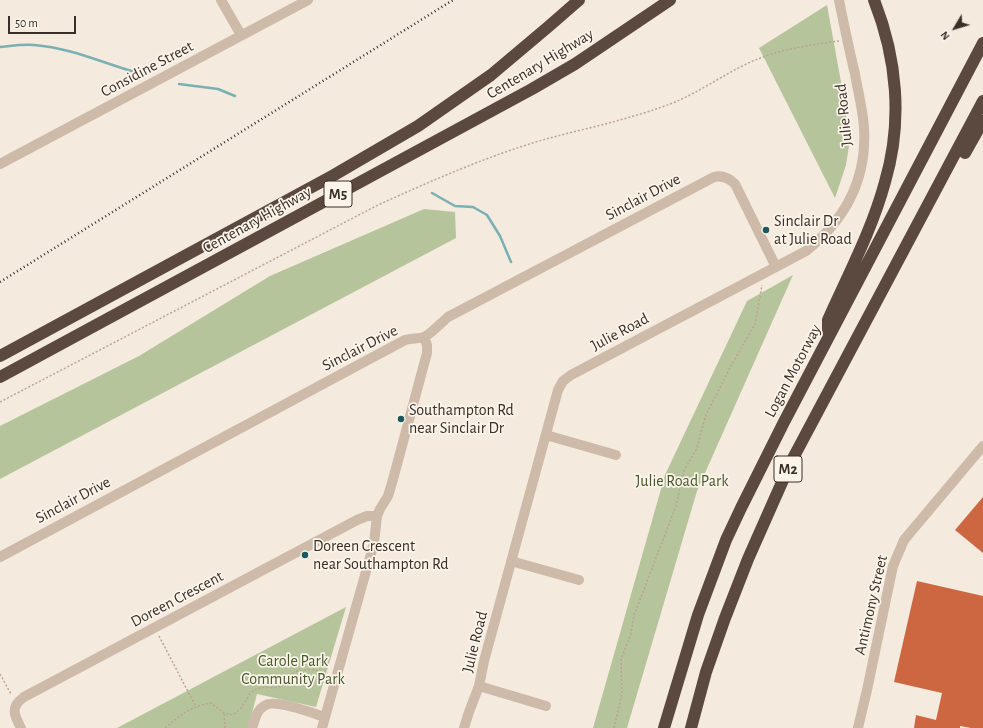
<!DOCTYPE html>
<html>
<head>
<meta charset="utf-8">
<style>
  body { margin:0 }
  #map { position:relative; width:983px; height:728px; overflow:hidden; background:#f4eadd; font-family:"Alegreya Sans",sans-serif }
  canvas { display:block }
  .north { position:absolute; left:935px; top:8px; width:40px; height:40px; -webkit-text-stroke:3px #fbf4ea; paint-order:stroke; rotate:232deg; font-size:11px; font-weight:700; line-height:16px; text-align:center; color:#3a2e29 }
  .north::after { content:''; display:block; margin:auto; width:14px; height:18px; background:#3a2e29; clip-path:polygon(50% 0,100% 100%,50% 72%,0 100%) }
  .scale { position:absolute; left:8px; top:16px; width:68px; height:18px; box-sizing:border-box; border:2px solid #3a2e29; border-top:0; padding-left:5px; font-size:12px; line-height:14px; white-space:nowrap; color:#3a2e29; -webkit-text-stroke:3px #fbf4ea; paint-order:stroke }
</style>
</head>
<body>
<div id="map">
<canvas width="983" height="728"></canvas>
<div class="north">N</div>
<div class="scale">50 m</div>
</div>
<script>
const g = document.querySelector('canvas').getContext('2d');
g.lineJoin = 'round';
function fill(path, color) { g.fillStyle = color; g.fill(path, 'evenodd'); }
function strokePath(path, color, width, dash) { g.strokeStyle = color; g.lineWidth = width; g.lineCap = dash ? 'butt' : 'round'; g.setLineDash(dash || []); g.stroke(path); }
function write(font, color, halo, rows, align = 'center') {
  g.font = font + ' "Alegreya Sans",sans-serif'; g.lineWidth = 3.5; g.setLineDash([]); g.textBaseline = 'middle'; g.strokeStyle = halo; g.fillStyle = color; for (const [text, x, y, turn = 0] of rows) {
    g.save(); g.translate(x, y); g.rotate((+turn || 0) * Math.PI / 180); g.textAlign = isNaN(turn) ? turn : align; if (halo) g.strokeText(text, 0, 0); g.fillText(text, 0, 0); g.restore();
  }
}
fill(new Path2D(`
  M827,5L845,104L849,146L846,165L835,198L759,48Z
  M424,209L455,212L456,238L0,479V426L139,356L270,276Z
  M793,275L697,491L627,728H593L665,475L747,301Z
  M346,607L316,707L257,694L248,728H117Z`), '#b6c49c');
strokePath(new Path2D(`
  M0,47C11,46 23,44 34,45C72,48 102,63 138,73
  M179,84L218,89L235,96
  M432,193L455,206L473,207L487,215L500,236L511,262`), '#7ab0b3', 2.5);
fill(new Path2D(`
  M983,497V553L955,530Z
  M917,581L983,596V728H971L960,726V728H914L916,715L936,720L942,693L894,682Z`), '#cd6742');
strokePath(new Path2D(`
  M0,402L378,205C431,181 483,158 539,141C582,129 628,120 670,104C699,93 725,73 753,61C780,49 810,45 839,41
  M159,636L196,707
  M0,674L11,694
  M224,714L225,728
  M165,728C181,715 189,707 211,703C226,715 233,722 245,702C247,699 249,694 252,692C258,685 271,689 279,687C285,685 286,681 290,676C300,666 315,670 328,673
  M614,728L622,693L621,659L631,634L634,615L676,506L684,471L697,448L705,417L732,364L755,324L762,285`), '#b9a492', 1.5, [2, 2]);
strokePath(new Path2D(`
  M221,0L241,35
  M0,164L308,0
  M546,435L616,455
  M0,557L405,340C412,338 418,339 424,337C430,335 442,322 448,317L714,177C722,175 729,178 735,184L776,267
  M511,561L579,580
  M479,686L546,706
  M21,728C14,715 10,707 24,697L357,520L367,516H377
  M252,728C255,720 256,711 264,706C274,698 312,713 325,717
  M322,728L374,543L377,516L380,509L388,496L392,483L427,353V345L424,337
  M464,728L469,712L479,686L484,661L558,390L563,381L571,375L806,251C845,220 867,179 864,128C863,110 858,92 855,74C849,49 844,25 839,0
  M858,728L867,690L893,566L904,540L983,446`), '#cdbaa8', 10);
strokePath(new Path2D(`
  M965,153L983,121
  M828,334V320C848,275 872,230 885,182C903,121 897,58 874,0
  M0,356L334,175L418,126L491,75L548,27L579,0
  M0,377L532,89L575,64L670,0
  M664,728L698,615L726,540L741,508L784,422L983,43
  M691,728L706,672L725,618L748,559L791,462L983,101`), '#5b493f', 12);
strokePath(new Path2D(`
  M0,282L453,0`), '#3a2e29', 2.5, [1, 3]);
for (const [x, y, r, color] of [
  [766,230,4,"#1b595e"],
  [401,419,4,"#1b595e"],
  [305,555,4,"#1b595e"]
]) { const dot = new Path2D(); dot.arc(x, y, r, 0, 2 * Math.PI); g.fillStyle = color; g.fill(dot); strokePath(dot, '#fbf4ea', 1.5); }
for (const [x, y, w] of [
  [338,194,28],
  [788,469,28]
]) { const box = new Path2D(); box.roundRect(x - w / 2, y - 13, w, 26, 3); g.fillStyle = '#fbf4ea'; g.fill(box); strokePath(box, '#3a2e29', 1); }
write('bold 15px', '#3a2e29', null, [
  ["M5",338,194],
  ["M2",788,469]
]);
write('16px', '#3a2e29', '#fbf4ea', [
  ["Centenary Highway",540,64,-31],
  ["Considine Street",147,69,-28],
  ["Julie Road",844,115,-96],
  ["Sinclair Drive",643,197,-28],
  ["Centenary Highway",257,220,-29],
  ["Julie Road",620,332,-28],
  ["Sinclair Drive",360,348,-27],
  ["Logan Motorway",793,371,-62],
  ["Sinclair Drive",73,500,-28],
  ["Doreen Crescent",177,599,-28],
  ["Antimony Street",871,605,-77],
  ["Julie Road",475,642,-76]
]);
write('16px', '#3a2e29', '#fbf4ea', [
  ["Sinclair Dr",774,221],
  ["at Julie Road",774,239],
  ["Southampton Rd",409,410],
  ["near Sinclair Dr",409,428],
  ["Doreen Crescent",313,546],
  ["near Southampton Rd",313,564]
], 'left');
write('16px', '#485a2b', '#fbf4ea', [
  ["Julie Road Park",682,481],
  ["Carole Park",293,661],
  ["Community Park",293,679]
]);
</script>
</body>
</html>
